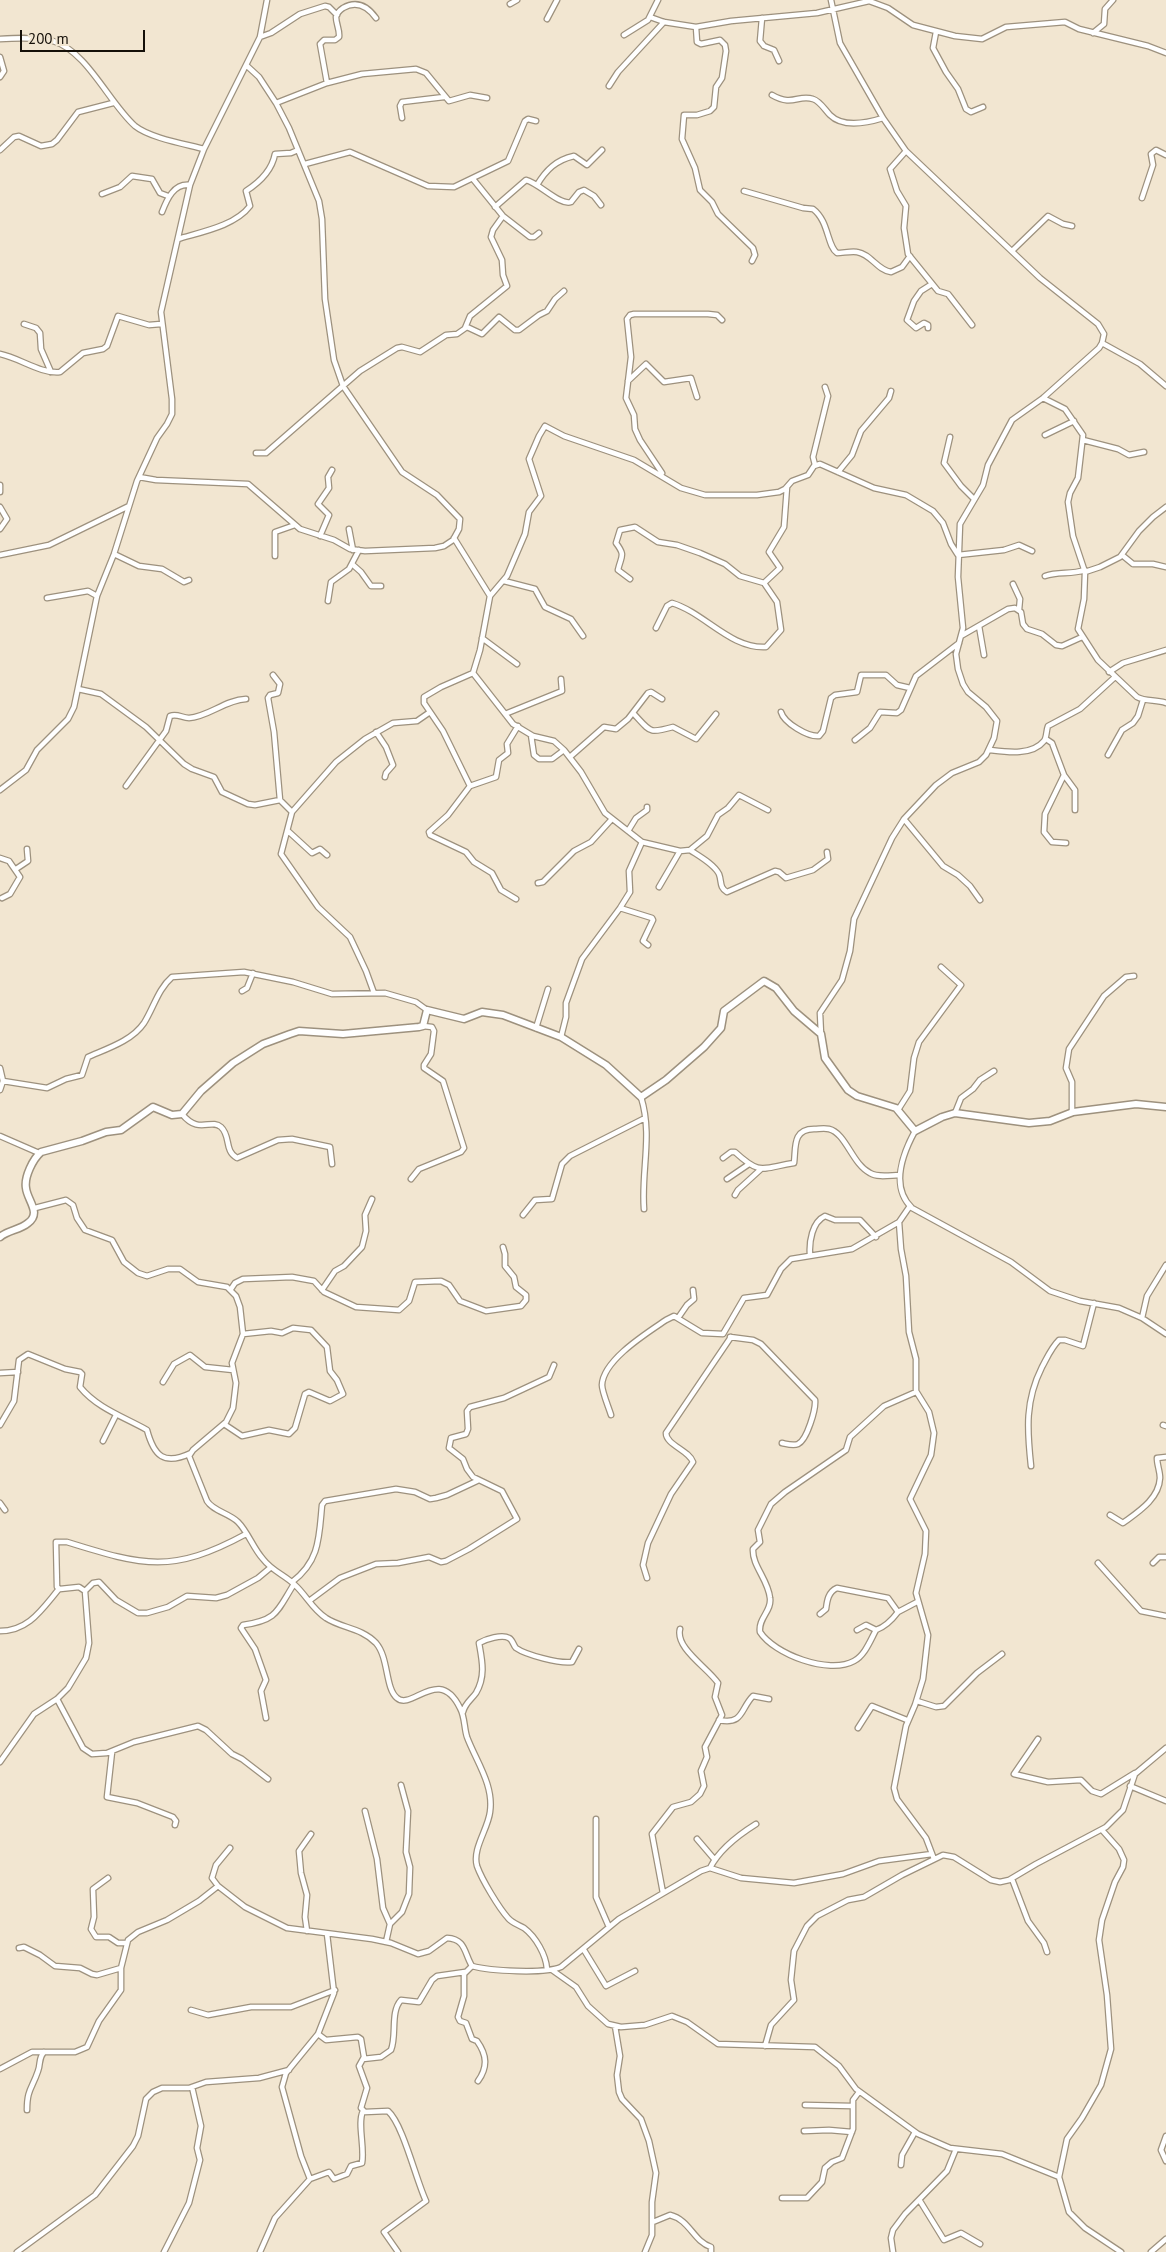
<!DOCTYPE html>
<html>
<head>
<meta charset="utf-8">
<style>
  body { margin:0 }
  #map { position:relative; width:1166px; height:2252px; overflow:hidden; background:#f2e6d1; font-family:"PT Sans",sans-serif }
  canvas { display:block }
  .scale { position:absolute; left:20px; top:30px; width:125px; height:22px; box-sizing:border-box; border:2px solid #151009; border-top:0; padding-left:6px; font-size:15px; line-height:18px; white-space:nowrap; color:#151009; -webkit-text-stroke:4px #f2e6d1; paint-order:stroke }
</style>
</head>
<body>
<div id="map">
<canvas width="1166" height="2252"></canvas>
<div class="scale">200 m</div>
</div>
<script>
const g = document.querySelector('canvas').getContext('2d');
g.lineJoin = 'round';
function strokePath(path, color, width, dash) { g.strokeStyle = color; g.lineWidth = width; g.lineCap = dash ? 'butt' : 'round'; g.setLineDash(dash || []); g.stroke(path); }
const street = new Path2D(`
  M510,4L517,0
  M650,17L664,22L696,27
  M762,18L760,41L764,46L774,50L779,61
  M547,19L557,0
  M936,32L933,48L946,72L958,89L966,109L971,112L983,107
  M1093,33L1104,24L1105,9L1113,0
  M624,35L648,20L658,0
  M260,37L271,33L300,14L325,6L329,7L337,15
  M0,39C17,38 36,37 53,41C87,51 109,103 135,126C150,138 185,144 204,149
  M0,57L4,71L0,77
  M327,83L320,44L324,40H335L339,37C340,30 336,24 336,17C337,13 340,10 343,8C357,0 368,7 376,18
  M609,86L618,72L664,22
  M772,95C793,107 798,94 813,99C820,101 825,110 830,115C843,128 867,123 883,118
  M276,103L327,83L362,74L416,69L426,73L449,101L470,95L487,98
  M402,118L400,106L402,102L444,97
  M0,150L14,137L19,136L41,146L52,144L57,140L78,112L113,103
  M906,151L890,169L897,191L906,206L904,228L908,254L938,291L948,294L972,325
  M305,164L350,152L428,186L454,187L508,161L525,121L528,119L536,121
  M473,179L503,216L530,237H534L539,233
  M537,185C546,170 556,160 574,156L587,165L602,150
  M744,191L803,208L813,209C829,221 827,246 837,253C843,253 851,251 857,252C871,254 877,270 891,272L902,267L910,256
  M102,194L120,187L132,176L152,179L160,193L168,196
  M1142,198L1153,165L1151,154L1156,150L1166,155
  M495,207L526,180C539,183 560,206 571,202L579,192L584,190L594,196L601,205
  M162,212C167,199 174,183 190,185
  M178,239C201,232 235,226 250,206L246,191C260,182 272,170 275,154L291,153L298,150
  M1013,250L1048,216L1063,224L1072,226
  M752,261L755,255L753,248L718,214L712,202L700,190L695,168L682,139L684,115H697L710,111L714,107L716,87L722,78L726,51L725,45L720,40L701,44L697,42L696,27L731,21L817,13L869,1L888,8L913,25L955,36L982,39L1006,27L1065,22L1079,29L1148,46L1166,53
  M24,324L36,328L40,333L41,349L51,372
  M465,328L470,316L507,286L503,275L502,260L491,237L493,230L503,216
  M928,328V325L924,323L916,328L907,320L914,301L921,291L932,284
  M1102,343L1140,364L1166,386
  M0,354C20,358 40,374 60,372L83,353L103,349L107,346L118,316L149,325L161,324
  M628,381L646,364L664,382L691,378L697,397
  M1043,398L1065,409L1083,435L1078,478L1070,493L1068,502L1073,536L1085,572L1084,599L1078,629L1098,660L1137,697C1146,702 1157,699 1166,703
  M1045,435L1074,421
  M950,437L944,463L961,486L974,499
  M1083,440L1118,449L1129,455L1144,452
  M256,453H266L360,371L397,348L402,347L420,352L446,335L457,334L467,327L482,334L499,317L515,330H519L539,315L547,311L555,299L564,291
  M815,465L813,457L828,396L825,387
  M838,472L852,455L861,431L889,398L891,391
  M662,473L640,440L635,429L634,415L626,398L631,357L627,319L630,315L634,314H708L717,315L722,320
  M139,477L156,480L248,484L300,529L334,540L350,549L365,551L435,548L444,546L453,540L459,529L460,519L437,495L402,472L343,386L334,360L325,299L322,219L319,201L289,128L276,103L259,77L246,65
  M0,485V492
  M0,507L7,519L0,529
  M349,529L353,550
  M320,536L329,515L318,504L329,488L328,477L332,470
  M454,538L490,596L480,650L473,673L441,687L424,697V703L443,731L470,786L448,815L429,832L430,835L466,852L474,862L492,873L501,890L516,899
  M114,554L139,566L162,569L184,582L189,580
  M0,555L49,545L129,506
  M1122,555L1133,564H1153L1166,567
  M275,556V532L295,525
  M352,564L361,572L371,586H381
  M1085,572L1100,567L1120,557L1139,531L1153,517L1166,507
  M1045,576C1059,571 1070,575 1085,570
  M630,579L618,570C621,556 626,556 616,543L620,530L635,527L658,542L677,545L700,553L725,564L740,576L764,583L780,568L769,552L784,527L787,487
  M504,581L535,589L545,607L571,619L583,636
  M1013,584L1020,599L1019,610
  M490,596L507,576L525,534L529,512L541,496L529,459L539,436L545,426L564,436L634,460L681,488L705,495H757L779,492L785,489L792,481L808,475L814,466L820,464L874,488L906,495L933,511L943,523L951,544L958,555L1004,550L1019,545L1032,551
  M47,598L88,591L97,596
  M328,601L331,582L349,569L359,550
  M979,626L984,655
  M656,628L667,606L672,603C705,613 730,649 766,647L781,630L777,602L764,583
  M961,636L1008,609L1015,608L1021,612L1023,624L1027,629L1042,634L1056,645L1062,646L1082,637
  M482,638L517,664
  M1109,672L1123,663L1166,650
  M473,673L513,724L533,736L554,741L564,750L581,772L605,813L642,842L629,871L630,892L620,908L582,959L566,1003V1017L561,1037
  M273,675L280,684L278,693L270,695L268,698L274,732L280,800
  M78,689L101,694L146,727L184,764L192,769L214,777L222,792L248,804L255,805L280,800L292,812L281,854L318,907L350,937L366,971L374,993
  M781,712C784,723 808,737 819,736L823,731L831,698L835,695L857,692L861,675H886L897,685L910,688
  M633,713C651,732 648,734 673,727L696,739L716,714
  M505,714L562,691L561,679
  M376,732L386,747L393,765L386,773L385,777
  M531,735L534,755L539,759H552L564,750
  M1046,739L1052,743L1064,775L1045,814L1044,832L1052,842L1066,843
  M855,740L870,728L880,712L897,713L901,710L916,676L959,643
  M990,750C1006,752 1032,756 1044,741C1047,737 1046,731 1048,726L1080,709L1115,677
  M1108,755L1122,730L1133,723L1138,716L1143,700
  M571,756L604,727L616,729L628,719L648,693L651,692L662,699
  M1064,775L1075,790V810
  M126,786L166,731L170,716C177,713 182,718 189,718C208,717 225,700 246,699
  M470,786L496,777L499,760L508,753L507,744L518,726
  M0,790L26,770L37,750L68,719L74,707L97,596L114,554L137,481L157,438L167,424L172,414V399L161,312L190,185L204,149L260,37L267,0
  M292,812L336,762L365,739L393,723L417,721L430,712
  M904,819L943,866L958,875L970,886L980,900
  M288,831L312,853L320,849L327,855
  M628,831L636,818L647,810V807
  M642,842L680,851L690,850L707,836L718,815L728,808L739,795L768,810
  M690,850C699,856 714,864 719,874C722,882 719,887 727,892L775,871L779,872L786,878L813,870L828,859L827,852
  M0,858L9,861L20,877L10,894L2,898
  M16,869L28,861L27,849
  M538,883L543,882L574,851L591,842L611,820
  M659,887L680,851
  M620,908L652,918L653,920L643,941L648,945
  M242,991L247,988L253,973
  M536,1028L548,989
  M821,1034L820,1013L842,980L850,951L854,919L892,838L904,819L936,785L952,773L979,762L986,755L994,738L997,721L986,707L968,692L963,684L958,669L956,654L963,628L958,577L960,524L983,485L988,465L1012,420L1043,398L1099,348L1102,343L1104,334L1098,324L1040,278L906,151L883,118L840,43L831,0
  M0,1068L3,1081L0,1090
  M3,1081L47,1088L66,1079L82,1075L88,1057C106,1049 132,1041 144,1023C154,1007 158,989 172,977L244,972L293,982L332,994L385,993L416,1002L427,1010
  M641,1097C653,1136 641,1170 644,1209
  M898,1110L910,1091L914,1058L919,1042L961,985L941,967
  M955,1113L961,1098L973,1089L980,1080L994,1071
  M1072,1113V1082L1066,1068L1069,1049L1104,996L1126,977L1134,976
  M182,1114C199,1135 211,1118 221,1127C231,1136 224,1151 237,1158L278,1140L292,1139L330,1147L332,1164
  M915,1131C903,1153 890,1187 912,1208L1011,1262L1050,1291L1080,1301L1119,1308L1142,1318L1166,1334
  M0,1136L39,1153
  M723,1158L731,1152H735C761,1176 762,1168 794,1163C796,1148 792,1129 814,1129C819,1129 824,1128 829,1129C846,1133 852,1164 870,1173C878,1178 891,1175 900,1175
  M411,1179L419,1169L461,1152L464,1148L443,1081L424,1068V1065L431,1054L434,1031L432,1027L423,1026
  M727,1179L749,1164
  M735,1195L738,1190L761,1169
  M35,1208L66,1200L73,1205L77,1218L85,1230L112,1240L124,1262L138,1273L147,1276L168,1269H180L198,1282L227,1287L236,1296L240,1307L243,1334L232,1363L236,1383L233,1408L226,1422L193,1450L189,1456L207,1501C213,1511 229,1513 238,1522C248,1532 253,1548 263,1559C272,1571 285,1575 295,1585C306,1595 313,1610 326,1618C341,1628 362,1628 376,1643C389,1658 385,1688 397,1698C412,1711 439,1665 460,1708C465,1717 464,1728 467,1737C476,1761 494,1785 490,1812C488,1829 472,1849 477,1866C482,1880 499,1908 508,1918C512,1923 519,1925 524,1928C536,1937 546,1955 547,1969
  M523,1215L535,1200L552,1199L562,1164L570,1156L645,1118
  M899,1222L901,1249L906,1276L909,1332L916,1359V1391L929,1412L934,1433L931,1455L910,1499L926,1531L925,1554L916,1593L928,1635L923,1679L915,1705L906,1726L894,1788L897,1799L926,1838L934,1859
  M810,1255C809,1242 812,1222 825,1216L835,1220H860L876,1237
  M231,1289L235,1283L243,1279L292,1277L314,1281L324,1292L356,1307L399,1310L409,1301L415,1282L441,1281L449,1285L460,1301L486,1311L521,1306L526,1300V1295L516,1287L514,1277L505,1266V1254L503,1247
  M322,1290L335,1271L344,1266L362,1247L366,1231L365,1215L372,1199
  M678,1318L687,1305L694,1299L693,1290
  M1142,1318L1147,1296L1166,1265
  M730,1337L753,1340L761,1344L815,1400C816,1409 807,1440 798,1444C793,1446 787,1444 782,1443
  M0,1373L18,1372
  M163,1382L174,1364L190,1355L205,1367L233,1370
  M611,1415C609,1408 602,1392 602,1385C603,1360 647,1333 666,1320L674,1316L702,1333L723,1334L744,1298L767,1295L781,1269L791,1259L852,1249L899,1222L910,1206
  M224,1424L242,1436L269,1430L289,1434L295,1428L305,1394L309,1392L330,1401L343,1394L337,1380L330,1371L327,1347L311,1330L293,1328L282,1333L271,1331L243,1334
  M0,1425L14,1401L19,1360L28,1354L65,1369L80,1372L82,1374L80,1387C97,1408 124,1417 147,1430C154,1456 164,1466 191,1453
  M1163,1425L1166,1426
  M103,1441L116,1415
  M1031,1466C1027,1429 1025,1401 1042,1367C1047,1358 1051,1348 1059,1340H1065L1083,1346L1094,1303
  M0,1503L5,1510
  M1110,1515L1123,1523C1138,1512 1159,1499 1160,1478C1160,1471 1157,1465 1157,1458L1166,1457
  M1098,1563L1141,1611L1166,1616
  M1153,1563L1159,1557H1166
  M647,1578L643,1565L648,1543L671,1494L693,1462C689,1450 666,1445 666,1433L731,1337
  M292,1582C320,1561 319,1537 322,1505L325,1501L396,1489L415,1492L430,1499L436,1498L447,1495L479,1480
  M85,1591L93,1583L99,1582L116,1600L138,1613H147L168,1607L187,1596L216,1598L227,1595L258,1578L270,1568
  M309,1601L340,1578L376,1564L398,1563L429,1557L441,1562L446,1561L469,1549L517,1519L502,1491L473,1477L467,1469L463,1459L449,1448L451,1438L466,1434L468,1429L467,1411L470,1407L504,1398L549,1377L554,1365
  M820,1614L826,1609C827,1601 828,1592 837,1588L888,1598L898,1612L917,1602
  M857,1630L866,1625L876,1630C885,1627 892,1620 898,1612
  M876,1630C870,1641 865,1655 854,1661C829,1675 774,1654 760,1632C758,1618 772,1611 770,1598C768,1579 752,1566 753,1549L760,1542L758,1530L771,1504L785,1492L846,1450L850,1437L884,1406L916,1392
  M0,1631C29,1631 42,1609 59,1589
  M57,1699L83,1748L92,1754L107,1753L134,1742L198,1726L206,1730L232,1754L242,1759L268,1779
  M917,1701L936,1707L944,1706L977,1673L1002,1654
  M463,1712C465,1703 471,1700 476,1693C486,1676 482,1660 479,1643C486,1639 502,1634 509,1638C513,1640 513,1645 516,1648C526,1655 560,1664 572,1662L579,1649
  M266,1718L261,1691L266,1680L255,1649L241,1628L243,1625C278,1620 277,1611 294,1584
  M719,1720C744,1725 740,1709 753,1696L769,1699
  M858,1728L872,1706L907,1720
  M1038,1739L1014,1774L1048,1782L1081,1780L1092,1791L1101,1794L1135,1773
  M112,1752L107,1797L137,1803L173,1817L176,1821L175,1825
  M0,1762L34,1714L57,1699L68,1688L86,1658L89,1643L85,1591L79,1587L60,1589L57,1587L56,1542H67C144,1566 172,1574 246,1534
  M1130,1786L1166,1801
  M365,1811L377,1859L383,1908L390,1924
  M596,1819V1897L609,1927
  M1102,1830L1119,1849L1124,1860L1123,1867L1115,1882L1102,1920L1099,1940L1107,1995L1111,2049L1101,2085L1082,2118L1067,2139L1059,2177L1069,2212L1085,2228L1121,2252
  M697,1839L715,1860
  M710,1868C719,1850 740,1834 756,1824
  M108,1878L93,1889L94,1917L91,1929L96,1937H109L118,1943H126
  M1012,1879L1028,1921L1044,1943L1047,1952
  M218,1886L212,1878L216,1865L230,1848
  M663,1893L652,1834L673,1807L691,1802L700,1794L704,1786L701,1771L707,1757L705,1747L722,1715L715,1697L718,1683C708,1668 675,1648 680,1629
  M307,1931L305,1917L307,1895L301,1873L299,1851L311,1834
  M386,1942L390,1924L402,1912L409,1894L410,1867L406,1852L408,1811L401,1785
  M19,1948L24,1947L40,1955L55,1966L80,1968L92,1974L97,1975L121,1968
  M584,1950L606,1986L635,1971
  M472,1966L464,1974V1996L458,2017L460,2021L466,2023L472,2039L477,2041C487,2055 488,2067 478,2081
  M552,1970L576,1987L588,2006L608,2024L621,2027L645,2025L672,2016L687,2022L718,2044L815,2047L839,2066L856,2089L918,2134L950,2148L1002,2154L1059,2177
  M191,2010L208,2015L251,2007H291L335,1990
  M615,2026L620,2056L617,2075L619,2092L622,2099L641,2119L649,2141L656,2173L652,2202V2235L645,2252
  M318,2034L326,2040L358,2037L361,2039L364,2057L359,2066L367,2088L361,2108L365,2112L388,2111C403,2124 416,2180 426,2201L384,2232L398,2252
  M765,2046L771,2025L794,2000L791,1980L794,1951L807,1926L817,1916L848,1900L864,1897L902,1875L943,1855L954,1857L991,1880L1000,1882L1009,1880L1036,1864L1106,1827L1123,1810L1135,1774L1166,1748
  M363,2059L381,2057L391,2050C397,2035 390,2012 401,2000L419,2002L432,1980L437,1976L465,1972
  M0,2069L32,2052H75L87,2047L99,2021L121,1990V1968L128,1940L138,1932L167,1920L199,1901L218,1886L245,1907L287,1928L372,1939L391,1943L418,1954L429,1951L447,1938C466,1939 464,1953 472,1966C490,1971 544,1974 561,1967L619,1919L701,1871L710,1868L741,1878L794,1883L843,1874L879,1861L932,1854
  M805,2105L852,2106
  M27,2110C27,2089 32,2089 38,2071C41,2063 38,2059 44,2052
  M804,2131L829,2130L852,2132
  M1166,2136L1161,2150L1166,2161
  M901,2165L902,2155L915,2132
  M310,2179L329,2172L334,2179L347,2174L351,2166L362,2163C365,2147 357,2123 363,2111
  M782,2198H807L822,2182L825,2168L832,2162L842,2158L853,2129V2100L859,2092
  M920,2201L944,2240L961,2233L980,2244
  M653,2222L670,2215C690,2220 693,2241 711,2247V2252
  M17,2252L95,2195L133,2146L138,2136L146,2099L153,2092L162,2088H189L206,2082L259,2078L289,2070
  M164,2252L189,2203L200,2160L197,2148L201,2126L192,2087
  M260,2252L275,2218L310,2179L301,2156L282,2087L286,2073L318,2034L334,1993L327,1934
  M893,2252L891,2238L893,2230L905,2214L947,2171L956,2149
  M1151,2252L1166,2239`);
const secondary = new Path2D(`
  M0,1237C8,1230 20,1230 28,1223C42,1213 27,1200 26,1188C24,1177 33,1159 41,1152L82,1141L106,1132L121,1130L153,1107L172,1115L182,1114L201,1091L233,1063L263,1044L290,1034L299,1031L343,1034L419,1027L423,1026L427,1010L464,1019L482,1012L503,1015L561,1037L606,1065L641,1097L666,1080L704,1047L721,1028L724,1011L764,981L776,988L794,1011L821,1034L825,1058L848,1090L857,1096L896,1108L915,1131L942,1117L955,1113L1029,1123L1050,1121L1073,1112L1136,1104L1166,1107`);
strokePath(street, '#9d917e', 7);
strokePath(secondary, '#9d917e', 9);
strokePath(street, '#fff', 4.5);
strokePath(secondary, '#fff', 6);
</script>
</body>
</html>
